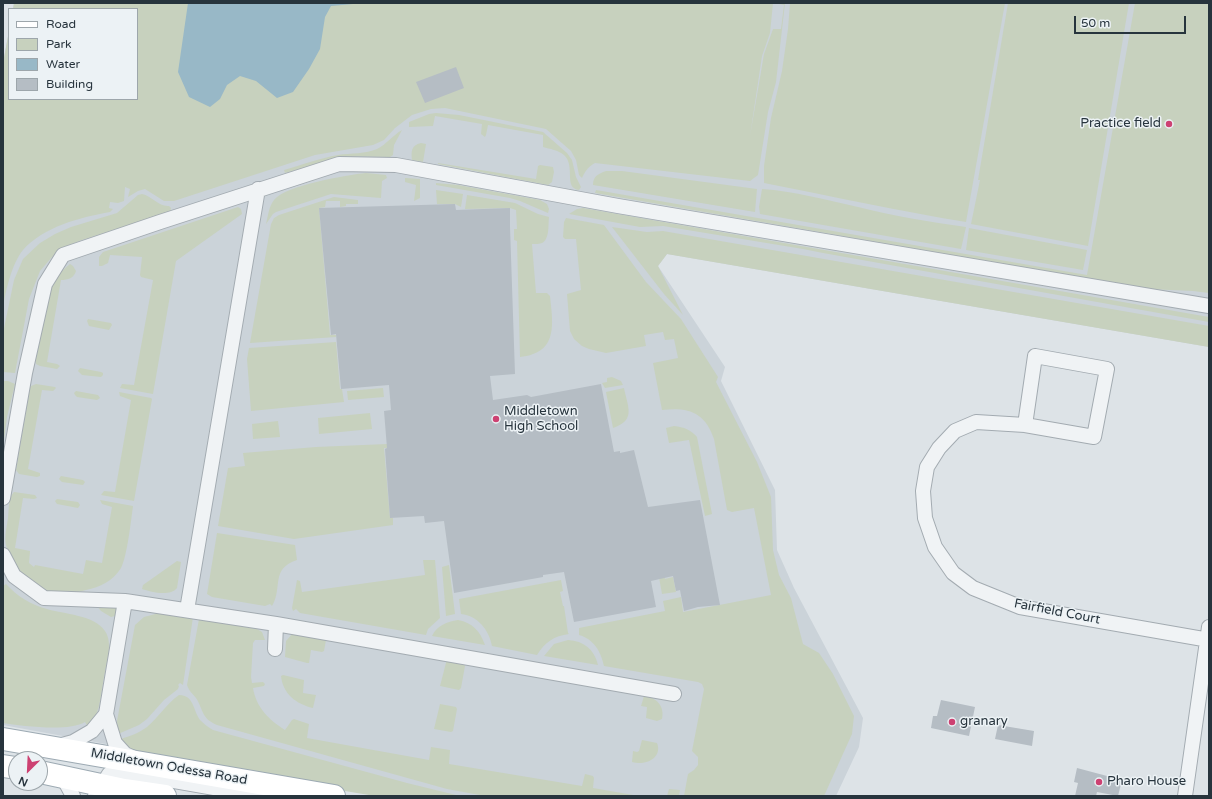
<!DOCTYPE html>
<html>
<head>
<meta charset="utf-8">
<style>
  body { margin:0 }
  #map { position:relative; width:1212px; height:799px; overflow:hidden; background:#dde3e7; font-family:"Varela Round",sans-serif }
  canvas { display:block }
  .frame { position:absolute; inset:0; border:4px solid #27343d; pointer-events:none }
  .legend { position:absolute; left:8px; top:8px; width:130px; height:92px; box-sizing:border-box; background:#ecf2f5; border:1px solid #9da6ab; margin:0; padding:5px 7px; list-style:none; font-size:12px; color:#27343d }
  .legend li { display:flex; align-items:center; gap:8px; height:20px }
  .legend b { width:20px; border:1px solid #9da6ab }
  .north { position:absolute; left:8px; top:751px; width:40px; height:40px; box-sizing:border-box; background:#ecf2f5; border:1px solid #9da6ab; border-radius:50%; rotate:204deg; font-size:11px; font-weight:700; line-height:16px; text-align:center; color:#27343d }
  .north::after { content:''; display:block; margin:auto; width:14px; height:18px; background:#cd4172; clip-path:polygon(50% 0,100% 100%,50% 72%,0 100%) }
  .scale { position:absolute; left:1074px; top:16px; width:112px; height:18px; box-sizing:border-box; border:2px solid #27343d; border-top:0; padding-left:5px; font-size:12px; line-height:14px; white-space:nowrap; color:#27343d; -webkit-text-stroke:3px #ecf2f5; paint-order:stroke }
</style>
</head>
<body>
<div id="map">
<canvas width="1212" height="799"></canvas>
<div class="frame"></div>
<ul class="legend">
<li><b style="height:5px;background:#fff"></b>Road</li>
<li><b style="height:11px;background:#c7d1be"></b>Park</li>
<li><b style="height:11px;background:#98b8c7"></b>Water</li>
<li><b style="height:11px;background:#b5bdc4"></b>Building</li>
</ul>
<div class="north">N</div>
<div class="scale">50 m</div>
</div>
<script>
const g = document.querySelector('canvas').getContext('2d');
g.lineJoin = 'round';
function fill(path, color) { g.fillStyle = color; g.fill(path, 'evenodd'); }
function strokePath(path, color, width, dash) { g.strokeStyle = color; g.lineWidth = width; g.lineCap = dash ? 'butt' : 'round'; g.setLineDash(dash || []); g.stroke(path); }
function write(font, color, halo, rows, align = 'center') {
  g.font = font + ' "Varela Round",sans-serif'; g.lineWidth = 3; g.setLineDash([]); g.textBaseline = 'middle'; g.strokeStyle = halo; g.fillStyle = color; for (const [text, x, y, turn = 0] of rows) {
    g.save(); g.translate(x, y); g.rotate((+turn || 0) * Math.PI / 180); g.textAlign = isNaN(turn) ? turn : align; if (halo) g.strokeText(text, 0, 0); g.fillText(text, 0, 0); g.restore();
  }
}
fill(new Path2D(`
  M14,3H1209V347L667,254L658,266L725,367L721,381L775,490L777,550L794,588L863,718L859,747L836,796H388L3,725V63L9,31V99H137V9H13Z`), '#cbd3d9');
fill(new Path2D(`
  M14,3H773L770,33L762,56L750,136L764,54L773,29H781L784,5L774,3H785L776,82L768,112L758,175L750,181L595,163C589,166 585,171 582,178L579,175L576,160L571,151L546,129L445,108L431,109L412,115L395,128L384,140L373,145L315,155L174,201H164L145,189L138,191L128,197L130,189L125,187L124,201L118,203L110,202L109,208L113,209L110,212C81,217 43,227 23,250C12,263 6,290 3,307V63L9,31V99H137V9H13Z
  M790,3H1005L966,222C898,211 831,196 764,183V166L771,118L782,71L788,29Z
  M1008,3H1129L1088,246L971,224L980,180H978Z
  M1135,3H1209V293L1193,291L1148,289L595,193L596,190L1087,275Z
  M436,113L459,115L543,132L567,153L572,160L576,177L581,187L579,190C563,188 576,166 564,155C558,150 550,149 543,147V135L488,125L486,135L485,137L481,134L482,124L435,116L433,126L409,127V122L429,114Z
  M402,130L394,145L393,155L390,157C376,157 362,156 347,157C326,160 305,168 285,173L284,170C302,165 320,158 338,155C351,153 366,154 377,149C387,144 393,135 402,130Z
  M421,143L426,144L423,162L412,160C411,152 411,145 421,143Z
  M438,163L536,179L538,166L540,165L553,167L554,172L552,182L548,185L438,164Z
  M606,171H622L757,189L755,212L593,185C593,176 598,174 606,171Z
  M366,173L386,175L387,178L382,181L381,198L331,194L276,212L273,214L266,224C268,216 269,206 274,200C286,185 347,175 366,173Z
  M405,178H406L420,179V198L414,201L416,185L405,182Z
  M436,183L458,185L540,200L547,204L549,209L548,213L520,201L510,198L436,185Z
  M762,189C794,191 826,200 858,207C894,216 929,222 966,227L961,249L760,214L759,207Z
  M436,190L463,194L461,207L455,204H437Z
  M142,194C152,196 159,207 169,206L171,208L170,212L82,240L67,246L52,257L40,271L29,299L15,373L3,372V333L14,280L23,259L40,243L55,234L71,227L117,213L138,195Z
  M467,195L515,203L538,214L549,217C548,224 550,239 542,243C540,244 535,244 532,244L536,293H547L550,296C552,317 558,346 533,354C529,356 524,356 520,357L517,241L514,240V229H517L516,210L510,208L465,209Z
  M334,197L358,200V204H346V206L340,207V201H326L325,207L319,208L330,335H336V337L250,343L271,224L274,218L279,215Z
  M238,207L241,209L242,214L176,261L153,394L120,388L122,384L134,385L153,280L141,277L140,275L142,257L110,255L108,263L102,266H99V257L103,252Z
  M583,208L1209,317V322L823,253L803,249L663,226L640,227L569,214L577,209Z
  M566,218L604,225L646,282L681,319L718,377L716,382L757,462L771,497L773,550L779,575L791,598L803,644L819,653L833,674L854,716L852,734L824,796H684L688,774L694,770L698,765V757L692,751L704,689L702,684L698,682L604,666C601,652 594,639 579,635V628L665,611L663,601L681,597L683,612L771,595L754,508L732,512L727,510L714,439C705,412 688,407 662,410L653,363L678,358L674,339L665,340L663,332L644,335L646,346L606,353L589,349L582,346L574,339L570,331L567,294L581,290L576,239H565L563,237L564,222Z
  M612,227L647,232L663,231L1209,326V347L667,254L658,266L683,315L664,294Z
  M969,228L1087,250L1083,270L966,250Z
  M70,264L73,266L76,271C74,278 68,280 61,280L47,362L57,364L60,366L57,369L40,366L36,364L35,359C41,326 41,286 70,264Z
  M88,319L111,323L112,325L109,330L89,326L87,321Z
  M336,342L340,389H342L344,402L251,411L247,359L249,348Z
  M80,368L101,372L103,373V375L101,377L82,375L78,371Z
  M612,377L621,381L623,385L605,388L602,383L607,382V378Z
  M3,381H8L15,384L7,417L3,447Z
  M36,384L55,387L56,388L53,391L42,390L28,469L40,473V476L37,477L19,474L16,470L30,388L31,386Z
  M383,388L384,397L348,400L347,391Z
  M624,388C628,408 636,420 613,428L606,392Z
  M76,391L98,395L100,398L97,400L77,397L75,395L74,393Z
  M119,392L151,398L152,399L134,501L101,495L104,491L115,492L131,400L120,396Z
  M370,413L372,429L319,434L318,418Z
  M278,421L280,437L253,439L252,424Z
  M674,426C684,427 691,430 697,437L712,514L705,516L689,440L669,443L666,428Z
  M387,444V448H384L390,518H393V525L294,539L218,526L228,468L245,466L243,453L316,447Z
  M61,476L83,480L85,482L83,485L62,482L59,479Z
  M14,492L35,495L37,498L34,499L23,498L15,548L30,551L29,563L34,567L35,565L83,574L86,560L102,563L112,507L102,504L100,500L133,506C131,521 127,557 121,568C113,581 100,587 86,590C76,593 63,596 53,593C32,589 11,566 6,545C4,537 7,526 8,518C9,510 8,498 14,492Z
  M57,499L78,502L80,505L78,508L57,504L55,501Z
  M217,533L295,545L297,560C270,569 283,587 272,606L270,604L265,606L212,597L207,594Z
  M657,537L665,579L673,577L676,592L662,594L652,538Z
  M423,560H435L440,618L428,629L426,635L300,613L296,609L293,611L292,608L297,580L300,581L302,592L425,575Z
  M177,561L181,562L177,588C170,597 151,592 142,589L143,585Z
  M449,565L455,614L446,616L442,567Z
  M561,580L563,591L560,592L563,606H564L568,633L569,634C554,636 545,642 537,655L492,646C489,630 478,616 461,614L459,599Z
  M6,584C17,596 31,605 47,609C63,614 95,615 105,631C113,643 107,660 105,672C102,685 101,706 95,717C93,720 90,724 88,727L85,722C69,732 22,726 3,723V586Z
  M100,604H117L115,616L111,617L101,611L98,607Z
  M163,612L193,617L183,685L180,683L178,685L179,686L178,689L164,700L147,719L139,725L118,734L117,721L135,625L144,617Z
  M199,619L257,629L262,632L265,640H255L253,643L251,677L252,683L263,682L265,684L264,686L253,688C256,707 269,720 285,730L292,720L294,719L309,724L307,738L429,760L431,747L450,750L449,764L582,786L585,774L593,776L594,778L593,788L639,796H485L447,789L217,725C201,718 204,711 196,698C192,693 189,691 187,685Z
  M458,620C473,623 480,631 485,645L432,636C437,625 447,622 458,620Z
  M293,633L326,640L324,651L322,652L311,650L309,663H307L285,657L286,641Z
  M568,640C584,641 594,649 598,665L544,656L554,644Z
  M447,659L464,664L465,666L461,688L459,690L440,686Z
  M283,675L304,680L303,693L316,695L313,708C296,704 283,694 281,676Z
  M179,695C194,695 193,710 200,720C204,724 208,727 213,730L407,783L460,796H375L345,791L290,777L135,751L127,746L121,739C130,736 139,733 147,727C159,717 166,704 179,695Z
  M644,696C656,697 665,706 662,719L657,721L646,718L647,707L641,706Z
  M440,704L456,707L457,709L453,731L451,732L434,729Z
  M642,740L657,743C663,758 645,766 632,762L633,751L637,752L639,751Z
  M669,789L680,790L679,796H667Z`), '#c7d1be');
fill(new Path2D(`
  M188,3H364L331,6L325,17L320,49L309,69L293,92L277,98L256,81L240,76L227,85L220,99L210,107L189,97L178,72Z`), '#98b8c7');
fill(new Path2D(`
  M456,67L464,88L425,103L416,82Z
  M455,204L456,210L510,208V227L515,374L490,376L493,400L527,395L531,397L601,384L614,452L620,451V453L634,450L648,507L700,500L720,605L698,607L684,611L680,590L676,591L673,576L651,581L656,607L574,622L564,572L543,575V577L454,593L444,521L425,523L424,516L390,518L385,449L387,448L384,411L391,410L389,385L341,389L336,334L331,335L319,208Z
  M941,700L975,707L969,736L931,728L933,716H937Z
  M998,725L1034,731L1032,746L995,739Z
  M1077,768L1122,780L1118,796L1097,792L1096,796H1075L1078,783L1074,782Z`), '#b5bdc4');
const street = new Path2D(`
  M1025,425L1035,356L1107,369L1094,437L1025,425L976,422L955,431L939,448L927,467L923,491L925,518L935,547L953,573L973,588L1020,607L1209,640
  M3,498L25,373L45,284L63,255L160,222L339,164L396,165L618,206L1209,306
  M3,555L14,576L44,598L125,601L276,624L674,694
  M125,601L106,714L115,743L125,754L134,758
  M187,610L258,189
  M275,649L276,624
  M58,746L73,742L92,731L106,714
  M62,776L73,796
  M95,796L109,774L117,771L237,792L261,790
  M1185,796L1209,627`);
const primary = new Path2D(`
  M3,739L334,796
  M3,766L16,768
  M40,772L124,790L165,796`);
strokePath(street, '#a3abb1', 16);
strokePath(primary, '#9daab3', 24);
strokePath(street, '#f0f3f5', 14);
strokePath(primary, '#fff', 22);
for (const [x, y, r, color] of [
  [1169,124,4,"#cd4172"],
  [496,419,4,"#cd4172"],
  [952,722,4,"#cd4172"],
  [1099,782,4,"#cd4172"]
]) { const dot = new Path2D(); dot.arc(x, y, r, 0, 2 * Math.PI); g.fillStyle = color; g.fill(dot); strokePath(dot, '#ecf2f5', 1.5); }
write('13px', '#27343d', '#ecf2f5', [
  ["Practice field",1161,124,"right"],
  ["Middletown",504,412],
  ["High School",504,427],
  ["granary",960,722],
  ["Pharo House",1107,782]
], 'left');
write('13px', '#27343d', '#ecf2f5', [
  ["Fairfield Court",1057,612,11],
  ["Middletown Odessa Road",169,767,10]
]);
</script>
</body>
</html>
